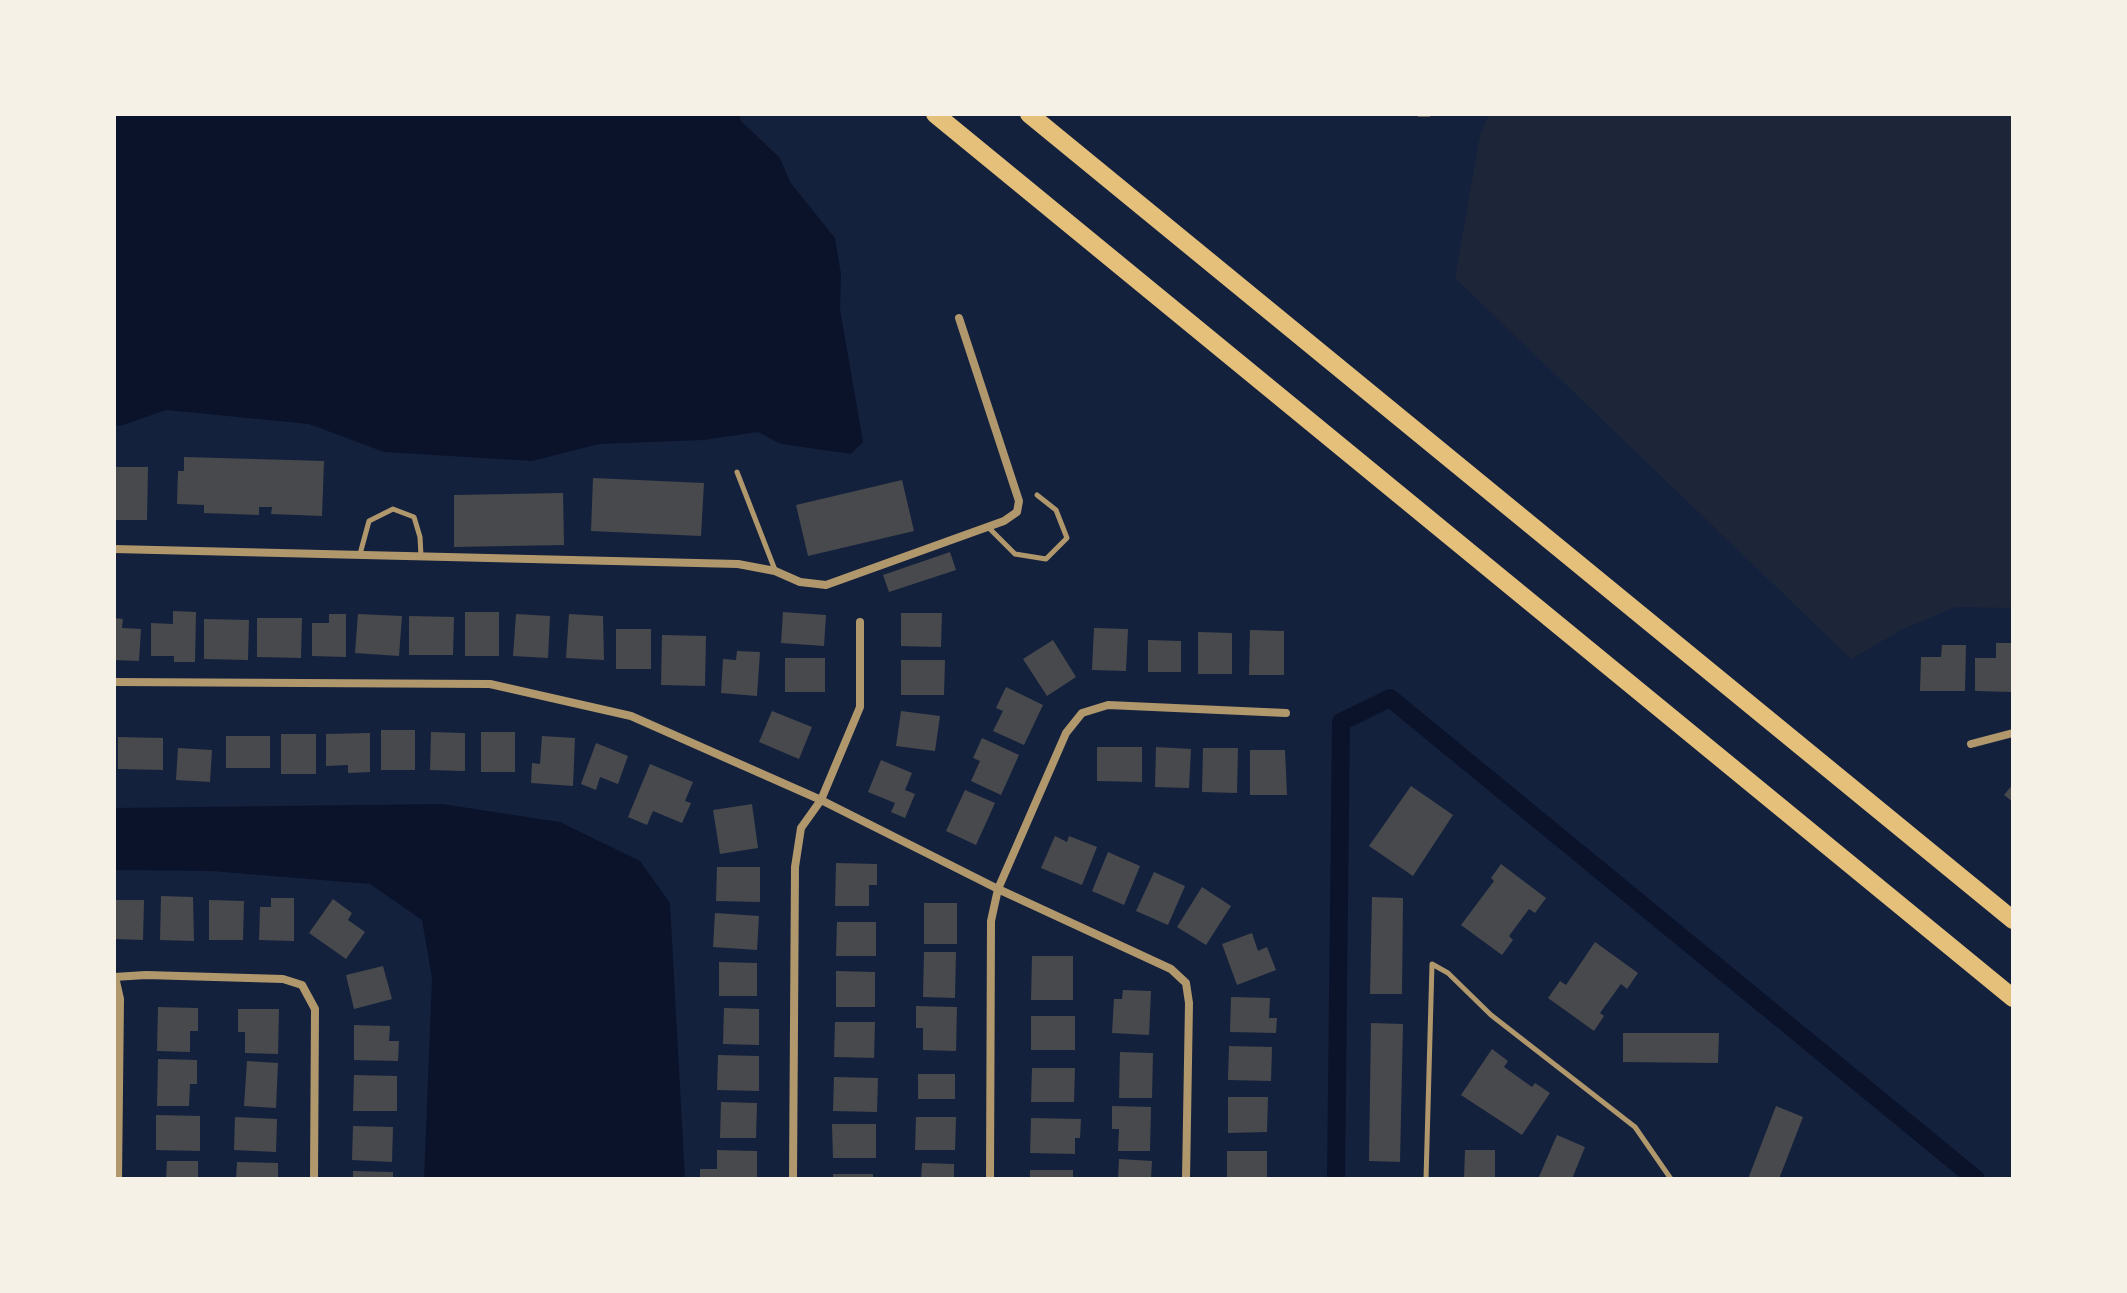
<!DOCTYPE html>
<html>
<head>
<meta charset="utf-8">
<style>
  body { margin:0 }
  #map { position:relative; width:2127px; height:1293px; overflow:hidden; background:#14213d; font-family:"IBM Plex Sans",sans-serif }
  canvas { display:block }
  .frame { position:absolute; inset:0; border:116px solid #f6f1e7; pointer-events:none }
</style>
</head>
<body>
<div id="map">
<canvas width="2127" height="1293"></canvas>
<div class="frame"></div>
</div>
<script>
const g = document.querySelector('canvas').getContext('2d');
g.lineJoin = 'round';
function fill(path, color) { g.fillStyle = color; g.fill(path, 'evenodd'); }
function strokePath(path, color, width, dash) { g.strokeStyle = color; g.lineWidth = width; g.lineCap = dash ? 'butt' : 'round'; g.setLineDash(dash || []); g.stroke(path); }
fill(new Path2D(`
  M1489,114H2013V608L1956,607L1903,629L1851,659L1455,278L1480,135Z`), '#1d2539');
fill(new Path2D(`
  M114,114H739L741,121L780,158L790,182L835,238L841,274L840,309L863,442L851,454L781,444L758,432L704,440L599,444L532,461L384,452L309,424L166,410L120,426L114,425Z
  M442,804L560,822L640,861L670,903L685,1179H424L432,978L422,920L370,884L211,871L114,870V808Z`), '#0b132b');
strokePath(new Path2D(`
  M1336,1179L1341,722L1390,698L1976,1179`), '#0b132b', 18);
fill(new Path2D(`
  M184,457L324,461L322,516L271,514L272,507H259V515L204,513V505L177,504L178,471H184Z
  M114,467H148L147,520H114Z
  M593,478L704,483L701,536L591,531Z
  M902,480L914,531L808,556L796,505Z
  M563,493L564,545L454,547V495Z
  M950,552L956,570L889,592L883,575Z
  M173,611L196,612L195,662H174V656H151V623L173,624Z
  M465,612H499V656H465Z
  M783,612L826,615L824,646L781,643Z
  M901,613H942L941,647L901,646Z
  M329,614H346V657L312,656V623H329Z
  M358,614L402,616L399,656L355,653Z
  M516,614L550,616L548,658L513,656Z
  M569,614L603,616L604,660L566,658Z
  M409,616L454,617L453,655H409Z
  M114,618L123,619L122,628L141,629L139,661L114,660Z
  M257,618H302L301,658L257,657Z
  M204,619L249,620L248,660L204,659Z
  M1094,628L1128,629L1126,671L1092,670Z
  M616,629H651V669H616Z
  M1250,630L1284,631V675H1249Z
  M1198,632L1232,633V674H1198Z
  M662,635L706,636L705,686L661,685Z
  M1053,640L1076,677L1047,696L1023,659Z
  M1148,640L1181,641V672H1148Z
  M1996,643H2013V692L1975,691V658H1996Z
  M1942,645H1966L1965,691H1920L1921,657H1941Z
  M737,651L760,652L757,696L721,693L723,659L736,660Z
  M785,658H825V692H785Z
  M901,660H945L944,695H901Z
  M1006,687L1043,705L1024,745L993,731L1003,711L996,708Z
  M772,711L812,727L799,759L759,742Z
  M901,711L940,716L935,751L896,746Z
  M381,730H415V770H381Z
  M431,732L465,733V771L430,770Z
  M481,732H515V772H481Z
  M370,733V772L348,773V765L326,766V734Z
  M281,734H316V774H281Z
  M226,736H270V768H226Z
  M542,736L575,738L573,786L531,783L532,763L540,764Z
  M118,737L163,738V770L118,769Z
  M982,738L1019,755L1001,795L971,781L980,761L973,758Z
  M596,743L628,756L618,784L600,777L596,790L581,784Z
  M1097,747H1142V782L1097,781Z
  M1156,747L1191,749L1189,788L1155,787Z
  M178,748L212,750L210,782L176,780Z
  M1203,748H1238L1237,793L1202,792Z
  M1250,750H1285L1287,795H1250Z
  M881,760L912,773L905,790L915,794L905,818L891,812L895,803L868,792Z
  M650,764L693,782L685,801L691,803L682,823L653,811L647,825L628,817Z
  M2013,784V802L2004,795Z
  M1411,786L1453,815L1413,876L1369,846Z
  M965,790L995,803L976,845L946,831Z
  M752,804L758,848L720,854L713,810Z
  M1055,836L1067,842L1069,836L1097,847L1082,885L1041,868Z
  M1108,852L1140,866L1124,905L1092,891Z
  M836,863L877,864V885H869V906H835Z
  M1501,864L1546,898L1535,913L1529,909L1509,936L1513,940L1502,955L1461,925L1494,881L1491,878Z
  M717,867H760V902L716,901Z
  M1154,872L1185,886L1168,925L1136,911Z
  M1202,887L1231,906L1206,945L1177,927Z
  M161,896L193,897L194,941L160,940Z
  M1372,897L1403,898L1402,994H1370Z
  M271,898H294V941L259,940L260,907H271Z
  M333,899L352,913L348,920L365,932L346,959L309,933Z
  M114,900H144L143,940L114,939Z
  M209,900L244,901L243,940H209Z
  M924,903H957V944H924Z
  M715,913L759,916L757,950L713,947Z
  M837,922H876V956H836Z
  M1252,933L1258,951L1267,947L1276,970L1237,985L1222,944Z
  M1595,942L1638,973L1627,989L1621,984L1600,1013L1604,1016L1594,1031L1548,998L1560,981L1566,985Z
  M924,952H956L955,998L923,997Z
  M1032,956H1073V1000H1031Z
  M719,962L757,963V996H719Z
  M383,966L392,999L354,1009L346,975Z
  M836,971L875,972V1007H836Z
  M1123,990L1151,991L1149,1035L1112,1033L1114,999H1122Z
  M1231,997L1270,998L1269,1018H1277L1276,1033L1230,1032Z
  M916,1006L957,1007L956,1051L923,1050V1028H916Z
  M158,1007L198,1008V1031H190V1052L157,1051Z
  M724,1008L759,1009V1045L723,1044Z
  M238,1009H279L278,1054L245,1053V1032H238Z
  M1031,1016H1075V1050H1031Z
  M835,1022H875L874,1058L834,1057Z
  M1371,1023L1403,1024L1400,1162L1369,1161Z
  M354,1025L390,1026L389,1041H399L398,1061L354,1060Z
  M1623,1033H1719L1718,1063L1623,1062Z
  M1229,1046L1272,1047L1271,1081L1228,1080Z
  M1492,1049L1508,1061L1504,1067L1532,1087L1535,1083L1550,1093L1522,1135L1461,1095Z
  M1120,1052L1153,1053L1152,1098H1119Z
  M718,1055L759,1056V1091L717,1090Z
  M158,1059L197,1060V1084H190L189,1106H157Z
  M247,1061L278,1063L276,1108L244,1106Z
  M1032,1068H1075L1074,1102H1031Z
  M918,1074H955V1099H918Z
  M354,1075L397,1076V1111H353Z
  M834,1077L878,1078L877,1112L833,1111Z
  M1228,1097H1268L1267,1132L1228,1133Z
  M721,1102L757,1103L756,1138H720Z
  M1112,1106L1151,1107L1150,1151H1118L1119,1129H1112Z
  M1776,1106L1803,1117L1779,1179H1748Z
  M156,1115L200,1116V1151L156,1150Z
  M235,1117L277,1119L276,1152L234,1150Z
  M916,1117H956L955,1150H915Z
  M1031,1118L1081,1119L1080,1138H1075V1154L1030,1153Z
  M832,1124H876V1158H833Z
  M353,1126L393,1127L392,1162L352,1160Z
  M1557,1135L1585,1147L1572,1179H1538Z
  M717,1150L757,1151V1179H700V1169H717Z
  M1465,1150H1495V1179H1464Z
  M1227,1151H1267V1179H1227Z
  M1119,1159L1152,1161L1151,1179H1118Z
  M167,1161H198V1179H166Z
  M237,1162L278,1163V1179H236Z
  M922,1163L954,1164V1179H921Z
  M1030,1170H1073V1179H1030Z
  M353,1171L393,1172V1179H353Z
  M833,1174H873V1179H833Z`), '#48494c');
strokePath(new Path2D(`
  M1419,114H1429
  M737,472L775,570
  M988,527L1015,554L1046,559L1067,538L1056,510L1037,495
  M360,554L369,521L393,509L414,517L420,537L421,556
  M1426,1179L1432,964L1448,973L1491,1015L1635,1127L1671,1179`), '#b1986c', 5);
strokePath(new Path2D(`
  M114,549L738,564L775,571L800,582L826,585L1004,521L1017,512L1019,501L959,318
  M114,682L490,684L631,716L821,800L998,889L1171,969L1186,983L1189,1003L1186,1179
  M1971,744L2013,733
  M114,977L146,975L283,979L302,985L315,1009L314,1179
  M115,977L120,999L118,1179
  M793,1179L795,867L801,828L821,800L860,707V622
  M990,1179L991,921L998,889L1066,733L1082,713L1108,705L1286,713`), '#b1986c', 8);
strokePath(new Path2D(`
  M935,114L2013,998
  M1029,114L2013,920`), '#e5c07b', 18);
</script>
</body>
</html>
